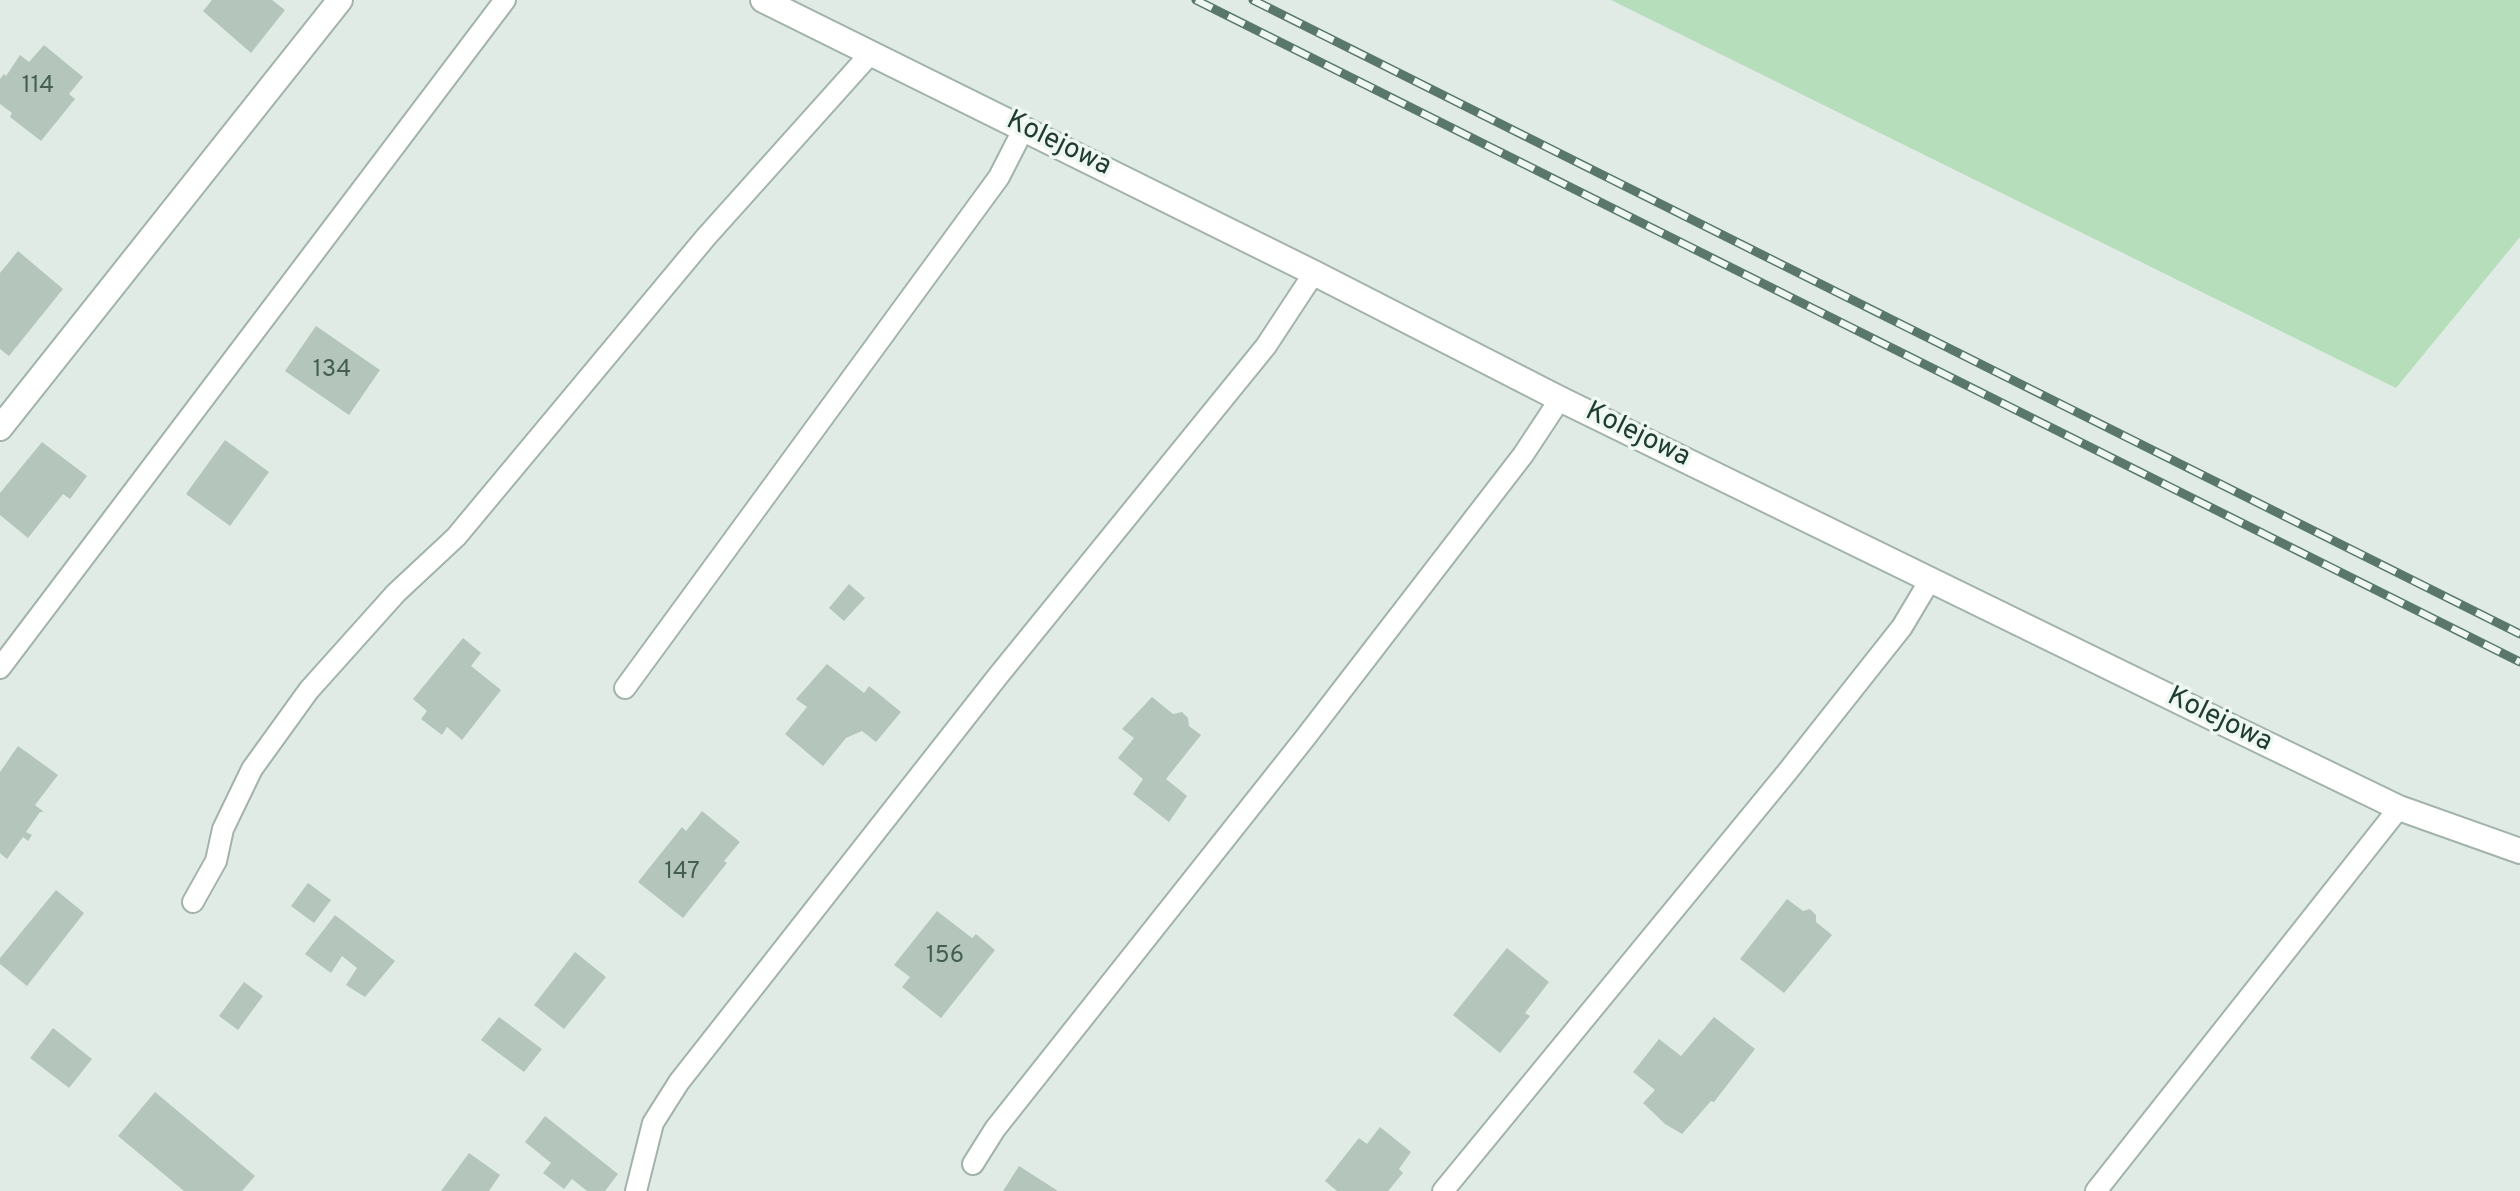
<!DOCTYPE html>
<html>
<head>
<meta charset="utf-8">
<style>
  body { margin:0 }
  canvas { display:block; background:#dfebe4 }
</style>
</head>
<body>
<canvas width="2520" height="1191"></canvas>
<script>
const g = document.querySelector('canvas').getContext('2d');
g.lineJoin = 'round';
function fill(path, color) { g.fillStyle = color; g.fill(path, 'evenodd'); }
function strokePath(path, color, width, dash) { g.strokeStyle = color; g.lineWidth = width; g.lineCap = dash ? 'butt' : 'round'; g.setLineDash(dash || []); g.stroke(path); }
function write(font, color, halo, rows, align = 'center') {
  g.font = font + ' Overpass,sans-serif'; g.lineWidth = 7; g.setLineDash([]); g.textBaseline = 'middle'; g.strokeStyle = halo; g.fillStyle = color; for (const [text, x, y, turn = 0] of rows) {
    g.save(); g.translate(x, y); g.rotate((+turn || 0) * Math.PI / 180); g.textAlign = isNaN(turn) ? turn : align; if (halo) g.strokeText(text, 0, 0); g.fillText(text, 0, 0); g.restore();
  }
}
fill(new Path2D(`
  M1611,0H2520V237L2396,388Z`), '#b6debb');
fill(new Path2D(`
  M212,0H272L285,10L251,53L203,11Z
  M44,45L83,77L69,94L75,99L41,141L10,117L12,113L0,104V79L4,74L6,76L20,55L29,62Z
  M18,251L63,289L9,356L0,349V273Z
  M316,326L380,370L349,415L285,371Z
  M225,440L269,472L230,526L186,494Z
  M42,442L87,476L70,499L63,494L28,538L0,515V493Z
  M849,584L865,598L844,621L829,608Z
  M463,638L481,653L471,666L501,690L462,740L447,727L442,735L421,719L427,711L413,699Z
  M827,664L864,693L869,686L901,712L876,742L862,731L846,738L823,766L785,734L807,707L796,699Z
  M1152,697L1173,714L1182,712L1188,718L1189,726L1201,735L1166,779L1187,796L1169,822L1133,794L1143,779L1118,758L1134,738L1122,729Z
  M18,746L58,775L35,805L44,812H40L26,832L32,835L28,841L23,837L7,859L0,853V772Z
  M702,811L740,842L724,861L727,863L683,918L638,882L682,827L686,831Z
  M308,883L331,900L314,923L291,906Z
  M56,890L84,913L27,986L0,964V958Z
  M1787,899L1803,911L1810,909L1816,915V922L1832,935L1784,993L1740,959Z
  M937,911L972,938L976,934L995,950L941,1018L902,987L910,977L894,965Z
  M335,915L395,961L365,997L346,985L357,968L342,956L331,973L305,954Z
  M1507,948L1549,982L1525,1013L1530,1016L1500,1053L1453,1015Z
  M575,952L606,977L564,1029L534,1005Z
  M244,982L263,996L238,1030L219,1016Z
  M499,1017L542,1049L524,1072L481,1040Z
  M1714,1017L1755,1049L1714,1102L1711,1101L1682,1134L1665,1124L1643,1103L1655,1090L1633,1072L1659,1039L1681,1056Z
  M53,1028L92,1059L69,1088L30,1058Z
  M155,1092L255,1176L242,1191H184L118,1136Z
  M545,1116L618,1174L605,1191H587L572,1179L564,1189L543,1173L551,1163L525,1142Z
  M1380,1127L1411,1152L1399,1169L1403,1173L1388,1191H1337L1325,1181L1359,1138L1367,1144Z
  M469,1153L500,1175L489,1191H441Z
  M1019,1166L1058,1191H1003Z`), '#b4c6bc');
const service = new Path2D(`
  M0,668L505,0
  M625,688L999,177L1024,128
  M193,902L216,861L223,829L252,769L309,690L396,593L456,537L706,237L871,53
  M973,1164L995,1129L1305,738L1523,455L1560,399
  M636,1191L653,1123L679,1082L998,676L1266,346L1314,273
  M1443,1191L1788,771L1902,627L1930,580
  M2096,1191L2399,808`);
const minor = new Path2D(`
  M763,0L1314,273L1560,399L2209,716L2399,808L2520,851
  M0,428L340,0`);
strokePath(service, '#a2b3aa', 24);
strokePath(minor, '#a2b3aa', 28);
strokePath(service, '#fff', 20);
strokePath(minor, '#fff', 24);
const rail = new Path2D(`
  M1196,0L2520,662
  M1253,0L2520,634`);
strokePath(rail, '#59786b', 9);
strokePath(rail, '#eff7f2', 6, [18]);
write('24px', '#445e53', null, [
  ["114",38,87],
  ["134",332,371],
  ["147",682,873],
  ["156",945,957]
]);
write('28px', '#1f3c30', '#eff7f2', [
  ["Kolejowa",1058,145,26],
  ["Kolejowa",1637,436,26],
  ["Kolejowa",2219,721,26]
]);
</script>
</body>
</html>
